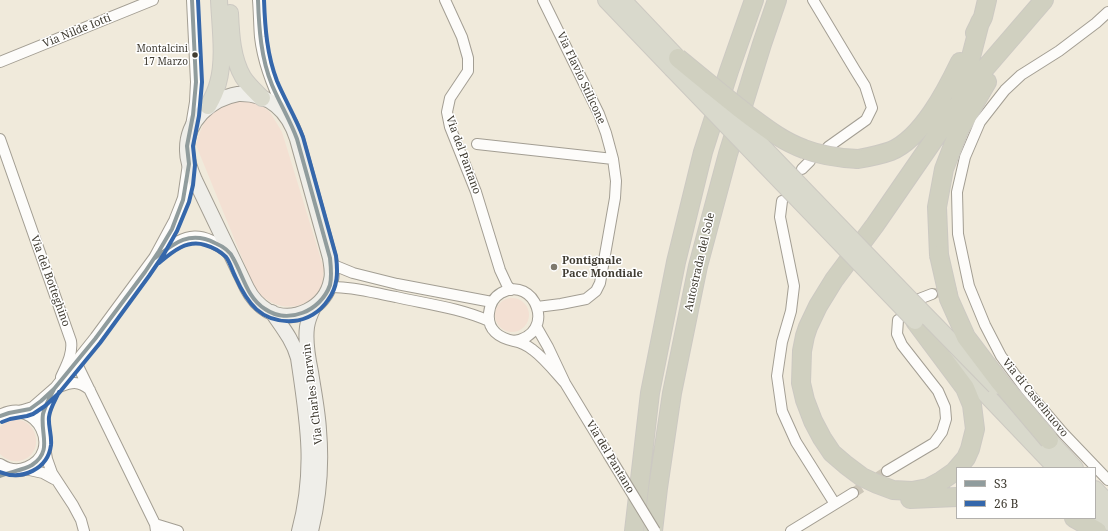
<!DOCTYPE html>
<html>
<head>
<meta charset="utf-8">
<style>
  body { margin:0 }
  #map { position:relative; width:1108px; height:531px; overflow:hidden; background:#f0eadb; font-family:"Noto Serif",serif }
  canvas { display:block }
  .legend { position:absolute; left:956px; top:467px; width:140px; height:52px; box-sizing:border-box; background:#fff; border:1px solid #b3b1ad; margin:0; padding:5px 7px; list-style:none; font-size:12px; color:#403c32 }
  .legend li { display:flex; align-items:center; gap:8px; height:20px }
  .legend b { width:20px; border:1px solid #b3b1ad }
</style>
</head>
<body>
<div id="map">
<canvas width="1108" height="531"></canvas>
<ul class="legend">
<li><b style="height:5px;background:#909c9d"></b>S3</li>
<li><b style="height:5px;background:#3567ab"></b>26 B</li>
</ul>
</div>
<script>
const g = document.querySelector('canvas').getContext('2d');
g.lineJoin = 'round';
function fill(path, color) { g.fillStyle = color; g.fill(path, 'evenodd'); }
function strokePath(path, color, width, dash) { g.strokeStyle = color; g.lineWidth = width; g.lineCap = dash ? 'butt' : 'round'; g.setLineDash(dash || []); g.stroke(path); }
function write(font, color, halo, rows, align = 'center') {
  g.font = font + ' "Noto Serif",serif'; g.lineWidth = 3; g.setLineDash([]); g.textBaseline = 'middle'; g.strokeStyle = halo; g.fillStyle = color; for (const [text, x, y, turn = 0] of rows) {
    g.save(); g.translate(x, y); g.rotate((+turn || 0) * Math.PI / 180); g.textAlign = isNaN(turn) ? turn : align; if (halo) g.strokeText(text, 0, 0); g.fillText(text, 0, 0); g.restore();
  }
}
fill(new Path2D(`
  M247,100L260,104L270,112L282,132L324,269C323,274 323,280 322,284C312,310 281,313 262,296C256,290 253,283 249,275L196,145C205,113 214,102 247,100Z
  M495 315a17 17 0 1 1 34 0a17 17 0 1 1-34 0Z
  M9,420C39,414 47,456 19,461C12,462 5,459 0,454V427L6,422Z`), '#f3e0d3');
strokePath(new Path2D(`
  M932,294L960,287
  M853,493L887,471`), '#cdc7b9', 10, [10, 5]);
const minor = new Path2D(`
  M258,0C259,12 259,25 260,37C263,63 272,86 284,110
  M445,0L462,37L468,58V71L450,98L447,112L450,127L476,192L500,270L507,285L511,290
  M813,0L855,70L865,86L872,108L866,120L828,147
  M1108,12L1096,23L1059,51L1021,75L1005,90L980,122L965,157L957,192L958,234L969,286L985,325L1001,356L1027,391L1063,433L1108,480
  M0,62L153,0
  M191,126L195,102L196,82L192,0
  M0,139L71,341C73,354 66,366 61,377
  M477,144L613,159
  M802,169L810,161
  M782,201L780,217L794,286L791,311L782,342L777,376L782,411L796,442L835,504
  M331,264L353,273L397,284L492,302
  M329,287C351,286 374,293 396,297C427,304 460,308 489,321
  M919,299L932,294
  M537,307L561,304L586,299L596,291L600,283L615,198L616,181L613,159L606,133L599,114L543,0
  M536,326L548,347L565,383L608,454
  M514,341C558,334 535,274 501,293C494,297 490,304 489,313C487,330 499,338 514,341C520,342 528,346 533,350C545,359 555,372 565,383
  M76,362L155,524L156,531
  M56,388C70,383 77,379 90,390
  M45,447L47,459L52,473L73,505L81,520L84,531
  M25,469L43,473L54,479
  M887,471L934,443L942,432L946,419L945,407L938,391L902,345L897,334L898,320
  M155,524L178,531
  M791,531L853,493`);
const tertiary = new Path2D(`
  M159,255C188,233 201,231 230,253
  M20,412L33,408L56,388L96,338L155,258L175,221L181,206L184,198L189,164
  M0,416C38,395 65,453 27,468C18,472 8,470 0,465
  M43,430C42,418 45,407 51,396`);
const secondary = new Path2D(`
  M238,94C269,93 288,110 297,139L330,258C331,265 333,273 331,280C326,308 293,324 268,311C258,305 252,298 247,288L195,180C191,171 187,161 187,151C186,121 210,99 238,94Z
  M272,312C282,327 293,340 298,358C307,419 316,469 299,531
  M311,531C319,499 322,464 319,430C318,411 314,392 311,372C308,358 305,342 307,327C308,319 311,313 314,307`);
const trunk = new Path2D(`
  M606,0L672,69
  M623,0L678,58
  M230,13C231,34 232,58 243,77C248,85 256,92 262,98
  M208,106C212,99 216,91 218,83C225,59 220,25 219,0
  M951,358L1056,468
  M1049,440L1075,468
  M1095,489L1108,503
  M1095,509L1108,522`);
const motorway = new Path2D(`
  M975,33L983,17L987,0
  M959,92L965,80L980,22
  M858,159C869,157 880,155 891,151C922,138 946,91 960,62
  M939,255L937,207L944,169L959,130L987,82
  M915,321L965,388L972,405L975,429L970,449L966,458L954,472L941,481L928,488L912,491L893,490L877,484L862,477L846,465L832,453L822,438L813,421L805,400L801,383L802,351L805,336L808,327L818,306L834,280L875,225L975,80L1044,0
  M910,499L957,497
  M1074,518L1097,531
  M634,531L650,393L676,262L703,152L729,71L754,0
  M653,531L658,488L672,393L698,266L728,154L762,44L777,0`);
strokePath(minor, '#a39e93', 12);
strokePath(tertiary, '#a39e93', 14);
strokePath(secondary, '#a39e93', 16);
strokePath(trunk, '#ccc9c2', 18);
strokePath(motorway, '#ccc9c2', 20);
strokePath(minor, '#fdfcfa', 10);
strokePath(tertiary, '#fdfcfa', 12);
strokePath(secondary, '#efeee9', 14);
strokePath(trunk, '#d9d9cc', 16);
strokePath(motorway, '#d0d0c0', 18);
const minorBridge = new Path2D(`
  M608,454L655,531`);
const trunkBridge = new Path2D(`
  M672,69L915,321
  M714,96L907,296L995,386`);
const motorwayBridge = new Path2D(`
  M678,58C701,77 724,96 747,114C766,128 782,141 804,149C822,156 839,158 858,159
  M939,255L949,299L966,337L1000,382L1049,440`);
strokePath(minorBridge, '#a39e93', 12, []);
strokePath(trunkBridge, '#ccc9c2', 18, []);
strokePath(motorwayBridge, '#ccc9c2', 20, []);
strokePath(minorBridge, '#fdfcfa', 10);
strokePath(trunkBridge, '#d9d9cc', 16);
strokePath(motorwayBridge, '#d0d0c0', 18);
strokePath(new Path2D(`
  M155,258C174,243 190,230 215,243C222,246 230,251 233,258C243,275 247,298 265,309C288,325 321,311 330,285C332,276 331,267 330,258L297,139C290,120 280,104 272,85C261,58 259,29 258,0
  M0,416L9,413L30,409L41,401L54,389L95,339L145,272L159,251L172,229L183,200L189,164L187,146L193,115L196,82L192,0
  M0,476C9,472 24,470 32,465C53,451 40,434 43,414C45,406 50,397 54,389`), '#909c9d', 4);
strokePath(new Path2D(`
  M159,263C172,252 187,239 205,245C212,247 221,252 226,257C230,262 232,270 235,276C247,303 261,323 293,321C307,320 320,312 328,300C338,287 338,272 336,256L303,137C296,118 285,100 277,81C267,55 265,28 264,0
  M2,422L10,419L27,416L33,414L45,406L59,393L100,343L149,276L164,254L177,231L189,202L193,185L195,165L193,146L199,116L202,82L198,0
  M0,472C22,481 48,469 51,445C52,435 48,426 49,417C50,408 56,399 59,392`), '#3567ab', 4);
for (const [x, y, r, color] of [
  [195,55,3.5,"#403c32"],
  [554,267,4,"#7e796d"]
]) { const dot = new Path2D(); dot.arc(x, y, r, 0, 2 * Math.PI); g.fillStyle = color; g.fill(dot); strokePath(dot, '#fff', 1.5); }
write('10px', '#403c32', '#fff', [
  ["Montalcini",188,49],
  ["17 Marzo",188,62]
], 'right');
write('11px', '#403c32', '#fff', [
  ["Via Nilde Iotti",77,31,-22],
  ["Via Flavio Stilicone",581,78,65],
  ["Via del Pantano",463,155,70],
  ["Autostrada del Sole",700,262,-77],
  ["Via del Botteghino",50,281,70],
  ["Via Charles Darwin",313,394,-97],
  ["Via di Castelnuovo",1035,398,51],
  ["Via del Pantano",610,457,59]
]);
write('bold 11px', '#403c32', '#fff', [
  ["Pontignale",562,261],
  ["Pace Mondiale",562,274]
], 'left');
</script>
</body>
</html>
